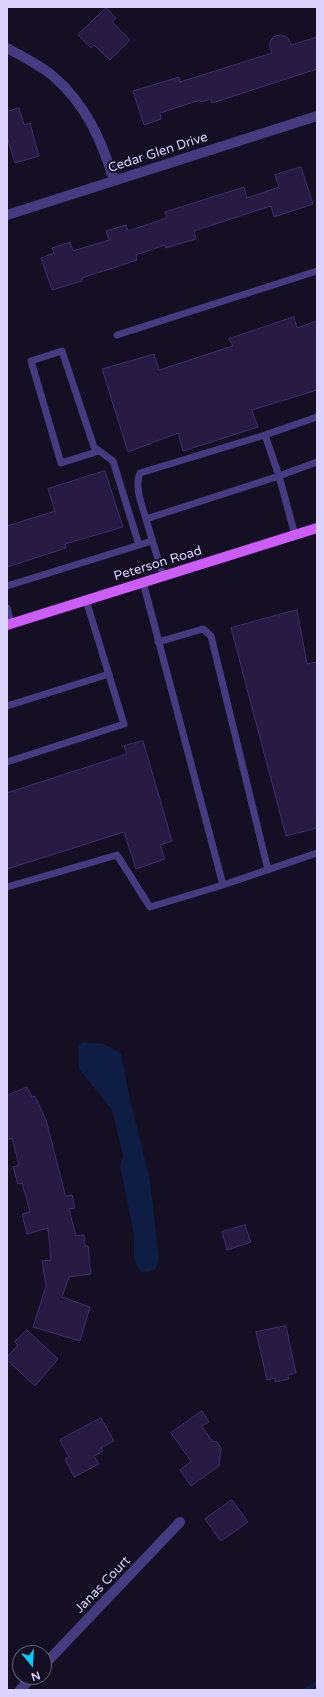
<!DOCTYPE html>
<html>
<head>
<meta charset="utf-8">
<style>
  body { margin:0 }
  #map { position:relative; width:324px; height:1697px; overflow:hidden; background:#140f23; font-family:"Varela Round",sans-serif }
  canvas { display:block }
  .frame { position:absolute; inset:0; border:8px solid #dbd2fe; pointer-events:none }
  .north { position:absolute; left:12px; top:1645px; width:40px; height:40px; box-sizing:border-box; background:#140f23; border:1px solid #645d7b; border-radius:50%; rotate:162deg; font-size:11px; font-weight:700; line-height:16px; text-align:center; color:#dbd2fe }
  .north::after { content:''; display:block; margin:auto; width:14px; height:18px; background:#08c8f4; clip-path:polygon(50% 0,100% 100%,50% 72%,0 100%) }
</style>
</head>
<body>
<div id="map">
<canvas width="324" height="1697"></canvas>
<div class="frame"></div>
<div class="north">N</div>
</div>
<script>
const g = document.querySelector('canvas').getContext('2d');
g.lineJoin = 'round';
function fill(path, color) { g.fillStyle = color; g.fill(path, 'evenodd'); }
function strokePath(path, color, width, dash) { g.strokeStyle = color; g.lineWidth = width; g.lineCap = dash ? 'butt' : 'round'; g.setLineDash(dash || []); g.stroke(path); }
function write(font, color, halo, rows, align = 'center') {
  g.font = font + ' "Varela Round",sans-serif'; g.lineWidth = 4; g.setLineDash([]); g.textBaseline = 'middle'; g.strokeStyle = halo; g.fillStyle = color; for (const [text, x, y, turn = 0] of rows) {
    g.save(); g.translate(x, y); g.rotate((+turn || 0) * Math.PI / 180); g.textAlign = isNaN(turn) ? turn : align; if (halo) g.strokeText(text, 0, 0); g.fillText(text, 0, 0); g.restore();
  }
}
fill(new Path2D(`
  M84,1042L104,1044L121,1053L129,1095L150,1181L159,1258L156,1269L148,1272H140L134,1258V1235L120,1166L123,1155L112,1110L79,1069L78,1045Z`), '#0d1d43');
strokePath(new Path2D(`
  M306,1690L317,1683`), '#0d1d43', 5);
const building = new Path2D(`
  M106,8L116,18L112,22L130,40L110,60L94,45L91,48L78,35Z
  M281,35L288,38L291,45L317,37V69L212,103L211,99L201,102L200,100L160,113L161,119L144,125L133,91L179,77L180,82L272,53L269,44L273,37Z
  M19,108L24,125L30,123L39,156L15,163L7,137V112Z
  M301,167L313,204L274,217L271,206L194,231L196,239L166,248L165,245L136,255L137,260L82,278V281L52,290L41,258L54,253L52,248L70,242L73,251L109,240L106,231L126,225L128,231L167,218L165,212L244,187L247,198L279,187L275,175Z
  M294,317L297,328L317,321V390L252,410L258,427L183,451L178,433L128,452L102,369L154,354L159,370L233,346L229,339Z
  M105,471L123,527L65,544L66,548L7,567V526L55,511L48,489Z
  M297,610L307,664L317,662V828L286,836L231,628Z
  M143,741L172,841L160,845L165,859L136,869L124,832L7,869V793L127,754L124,746Z
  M27,1087L32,1097L35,1096L46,1120L65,1194L66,1196L72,1195L75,1208L69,1209L76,1236L84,1235L85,1246H88L91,1274L69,1277L62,1297L90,1307L80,1341L33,1327L46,1286L42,1261L51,1260L48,1228L27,1234L22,1214L30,1212L22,1183L18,1184L13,1167L19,1165L12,1138L7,1140V1096Z
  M245,1225L251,1242L227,1250L222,1232Z
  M286,1326L296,1373L288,1375L289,1379L275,1382V1378L267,1380L256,1332Z
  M27,1330L58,1359L35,1386L7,1360V1357L18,1345L15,1342Z
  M202,1411L209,1422L202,1426L212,1441L217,1442L221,1448L219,1466L191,1486L180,1470L191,1461L171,1433Z
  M101,1418L114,1441L101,1448L103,1451L94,1456L99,1464L74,1477L65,1459L69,1457L60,1440Z
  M232,1500L248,1522L221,1541L205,1519Z`);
fill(building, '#271b43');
strokePath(building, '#412e6e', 1);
strokePath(new Path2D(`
  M117,335L317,271
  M99,451L61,463L31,361L62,351L94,447L113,461L139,545
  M146,519C142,505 134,487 140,473L265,435
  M295,535L279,476L317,462
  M163,576L146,519L279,476L265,435L317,417
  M7,586L152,541
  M7,608L11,623
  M158,642L203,629L211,636L268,870
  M7,706L109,674
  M7,762L124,724L86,600
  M223,885L317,853
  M7,887L117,855L150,907L223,885L143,582`), '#443b80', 7);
strokePath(new Path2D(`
  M7,48C23,57 40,65 54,77C86,104 102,142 114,180
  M7,215L317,116
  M44,1665L180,1522
  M20,1690L32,1677`), '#443b80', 10);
strokePath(new Path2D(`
  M7,625L317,528`), '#cd5dfa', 10);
write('13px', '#dbd2fe', '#140f23', [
  ["Cedar Glen Drive",158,153,-18],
  ["Peterson Road",158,564,-17],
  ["Janas Court",103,1585,-46]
]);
</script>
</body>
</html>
